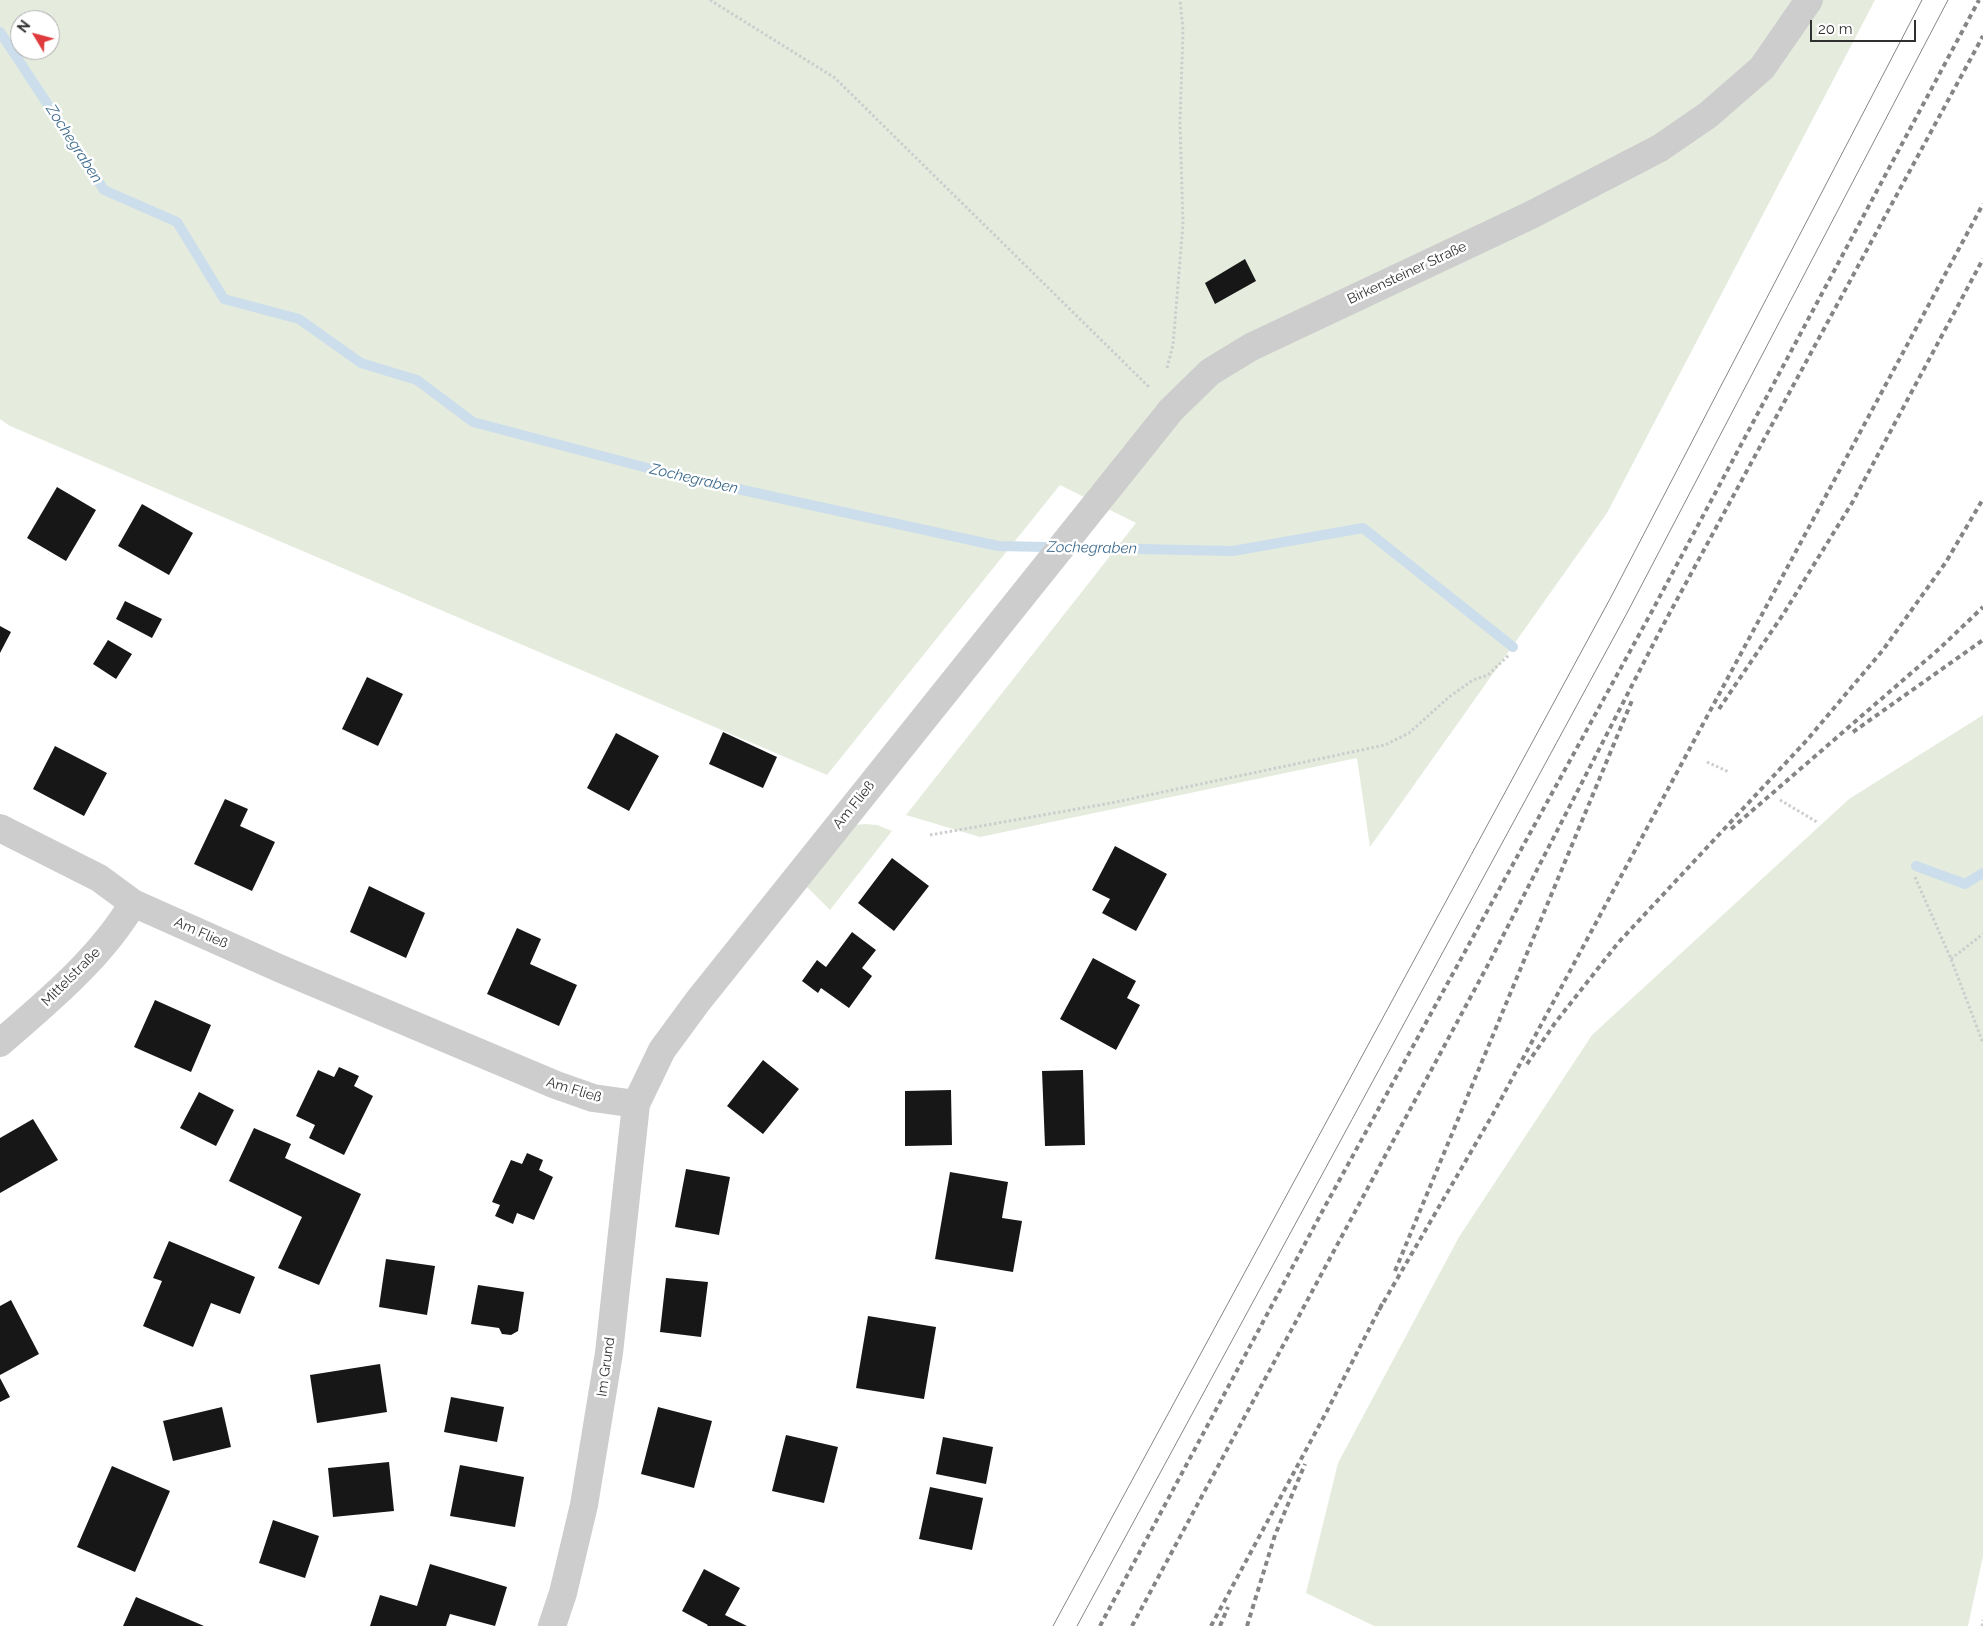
<!DOCTYPE html>
<html>
<head>
<meta charset="utf-8">
<style>
  body { margin:0 }
  #map { position:relative; width:1983px; height:1626px; overflow:hidden; background:#fff; font-family:Raleway,sans-serif }
  canvas { display:block }
  .north { position:absolute; left:10px; top:10px; width:50px; height:50px; box-sizing:border-box; background:#fff; border:1px solid #acacac; border-radius:50%; rotate:307deg; font-size:14px; font-weight:700; line-height:20px; text-align:center; color:#303030 }
  .north::after { content:''; display:block; margin:auto; width:18px; height:22px; background:#df3a3e; clip-path:polygon(50% 0,100% 100%,50% 72%,0 100%) }
  .scale { position:absolute; left:1810px; top:20px; width:106px; height:22px; box-sizing:border-box; border:2px solid #303030; border-top:0; padding-left:6px; font-size:15px; line-height:18px; white-space:nowrap; color:#303030; -webkit-text-stroke:4px #fff; paint-order:stroke }
</style>
</head>
<body>
<div id="map">
<canvas width="1983" height="1626"></canvas>
<div class="north">N</div>
<div class="scale">20 m</div>
</div>
<script>
const g = document.querySelector('canvas').getContext('2d');
g.lineJoin = 'round';
function fill(path, color) { g.fillStyle = color; g.fill(path, 'evenodd'); }
function strokePath(path, color, width, dash) { g.strokeStyle = color; g.lineWidth = width; g.lineCap = dash ? 'butt' : 'round'; g.setLineDash(dash || []); g.stroke(path); }
function write(font, color, halo, rows, align = 'center') {
  g.font = font + ' Raleway,sans-serif'; g.lineWidth = 5; g.setLineDash([]); g.textBaseline = 'middle'; g.strokeStyle = halo; g.fillStyle = color; for (const [text, x, y, turn = 0] of rows) {
    g.save(); g.translate(x, y); g.rotate((+turn || 0) * Math.PI / 180); g.textAlign = isNaN(turn) ? turn : align; if (halo) g.strokeText(text, 0, 0); g.fillText(text, 0, 0); g.restore();
  }
}
fill(new Path2D(`
  M0,0H1875L1607,513L1370,847L1357,758L980,837L906,815L1136,523L1060,485L827,775L10,426L0,419ZM20,20H50V50H20Z
  M1983,715V1556L1968,1626H1374L1306,1593L1338,1463L1459,1237L1592,1035L1849,799Z
  M865,824L877,825L892,831L830,910L807,887L855,825Z`), '#e5ecde');
strokePath(new Path2D(`
  M0,32L104,190L177,222L224,299L299,319L361,363L417,380L473,422L674,475L998,546L1233,551L1363,528L1513,647
  M1916,866L1965,884L1983,873`), '#ccddeb', 10);
fill(new Path2D(`
  M1245,259L1256,281L1215,304L1205,283Z
  M57,487L96,510L66,561L27,538Z
  M142,504L193,533L169,575L118,546Z
  M125,601L162,619L152,638L116,619Z
  M0,626L11,632L0,653Z
  M108,640L132,654L116,679L93,664Z
  M367,677L403,694L378,746L342,729Z
  M723,732L777,757L763,788L709,764Z
  M616,733L659,756L629,811L587,788Z
  M55,746L107,773L84,816L33,789Z
  M225,799L248,809L240,826L275,842L252,891L194,864Z
  M1115,846L1167,874L1136,931L1102,913L1110,899L1092,890Z
  M892,858L929,886L894,931L858,903Z
  M369,886L425,913L406,958L350,932Z
  M517,928L541,939L530,964L577,985L559,1026L487,994Z
  M852,932L876,950L862,968L872,976L849,1008L821,988L818,993L802,981L817,960L826,967Z
  M1093,958L1136,981L1127,998L1140,1005L1116,1050L1060,1019Z
  M155,1000L211,1025L191,1072L134,1047Z
  M763,1060L799,1089L763,1134L727,1106Z
  M339,1067L359,1076L354,1086L373,1096L344,1155L309,1138L315,1125L296,1116L318,1070L334,1077Z
  M1083,1070L1085,1145L1045,1146L1042,1071Z
  M951,1090L952,1145L905,1146V1091Z
  M199,1092L234,1110L216,1146L180,1128Z
  M33,1119L58,1160L0,1193V1138Z
  M254,1128L291,1144L285,1158L361,1194L319,1285L278,1268L302,1217L229,1181Z
  M527,1153L543,1160L539,1170L553,1177L534,1220L517,1213L513,1224L495,1216L500,1205L492,1202L511,1160L522,1164Z
  M686,1169L730,1177L719,1235L675,1227Z
  M950,1172L1008,1182L1002,1218L1022,1221L1013,1272L935,1259Z
  M169,1241L255,1277L240,1314L211,1303L193,1347L143,1326L162,1281L153,1278Z
  M386,1259L435,1266L427,1315L379,1307Z
  M666,1278L708,1282L701,1337L660,1332Z
  M478,1285L524,1292L518,1331L511,1335L502,1334L499,1328L471,1324Z
  M11,1300L39,1354L0,1375V1306Z
  M868,1316L936,1327L924,1399L856,1388Z
  M380,1364L387,1412L317,1423L310,1375Z
  M0,1378L10,1397L0,1402Z
  M451,1397L504,1407L497,1442L444,1432Z
  M222,1407L231,1447L173,1461L163,1421Z
  M658,1407L712,1421L694,1488L641,1474Z
  M786,1435L838,1447L824,1503L772,1491Z
  M943,1437L993,1447L986,1484L936,1474Z
  M389,1462L394,1511L333,1517L328,1468Z
  M460,1465L524,1477L515,1527L450,1516Z
  M112,1466L170,1491L135,1572L77,1547Z
  M930,1487L983,1498L972,1550L919,1539Z
  M273,1520L319,1536L305,1578L259,1563Z
  M430,1564L507,1587L495,1626L450,1614L446,1626H370L380,1595L417,1606Z
  M704,1569L740,1588L725,1615L747,1626H707L708,1625L682,1611Z
  M136,1597L204,1626H123Z`), '#171717');
strokePath(new Path2D(`
  M710,0L835,78L1150,388
  M1167,368L1173,345L1183,224L1180,123L1183,30L1180,0
  M1707,762L1729,772
  M1780,800L1817,822
  M930,835L1111,803L1385,745L1409,733L1449,697L1473,680L1488,675L1509,655
  M1915,877L1951,959L1983,1043
  M1951,959L1983,934
  M1982,1626L1983,1620`), '#cdcdcd', 3, [2.5, 2.5]);
strokePath(new Path2D(`
  M0,828L99,878L133,903L281,969L556,1085L593,1098L636,1104
  M0,1043C46,1003 102,957 133,903
  M552,1626L563,1593L584,1505L609,1353L636,1104L662,1050L698,1001L1171,410L1210,372L1251,347L1531,215L1660,148L1708,115L1762,68L1809,0`), '#cdcdcd', 28);
strokePath(new Path2D(`
  M1053,1626L1611,597L1922,0
  M1077,1626L1627,613L1948,0`), '#858585', 1);
strokePath(new Path2D(`
  M1719,709L1784,613L1852,503L1983,259
  M1853,732L1983,640
  M1731,829L1939,649L1983,607
  M1527,1064L1555,1023L1618,943L1807,740L1883,650L1946,562L1983,499
  M1395,1271L1633,698
  M1379,1310L1493,1114L1983,204
  M1100,1626L1323,1210L1651,613L1979,0
  M1132,1626L1490,961L1661,629L1983,36
  M1211,1626L1327,1411L1382,1304
  M1220,1626L1228,1607
  M1247,1626L1275,1535L1305,1464`), '#858585', 4, [5, 4]);
write('14px', '#303030', '#fff', [
  ["Birkensteiner Straße",1407,273,-25],
  ["Am Fließ",854,805,-51],
  ["Am Fließ",201,933,24],
  ["Mittelstraße",71,977,-45],
  ["Am Fließ",574,1090,17],
  ["Im Grund",606,1367,-82]
]);
write('italic 15px', '#406d8f', '#fff', [
  ["Zochegraben",74,144,57],
  ["Zochegraben",694,479,13],
  ["Zochegraben",1092,548,1]
]);
</script>
</body>
</html>
